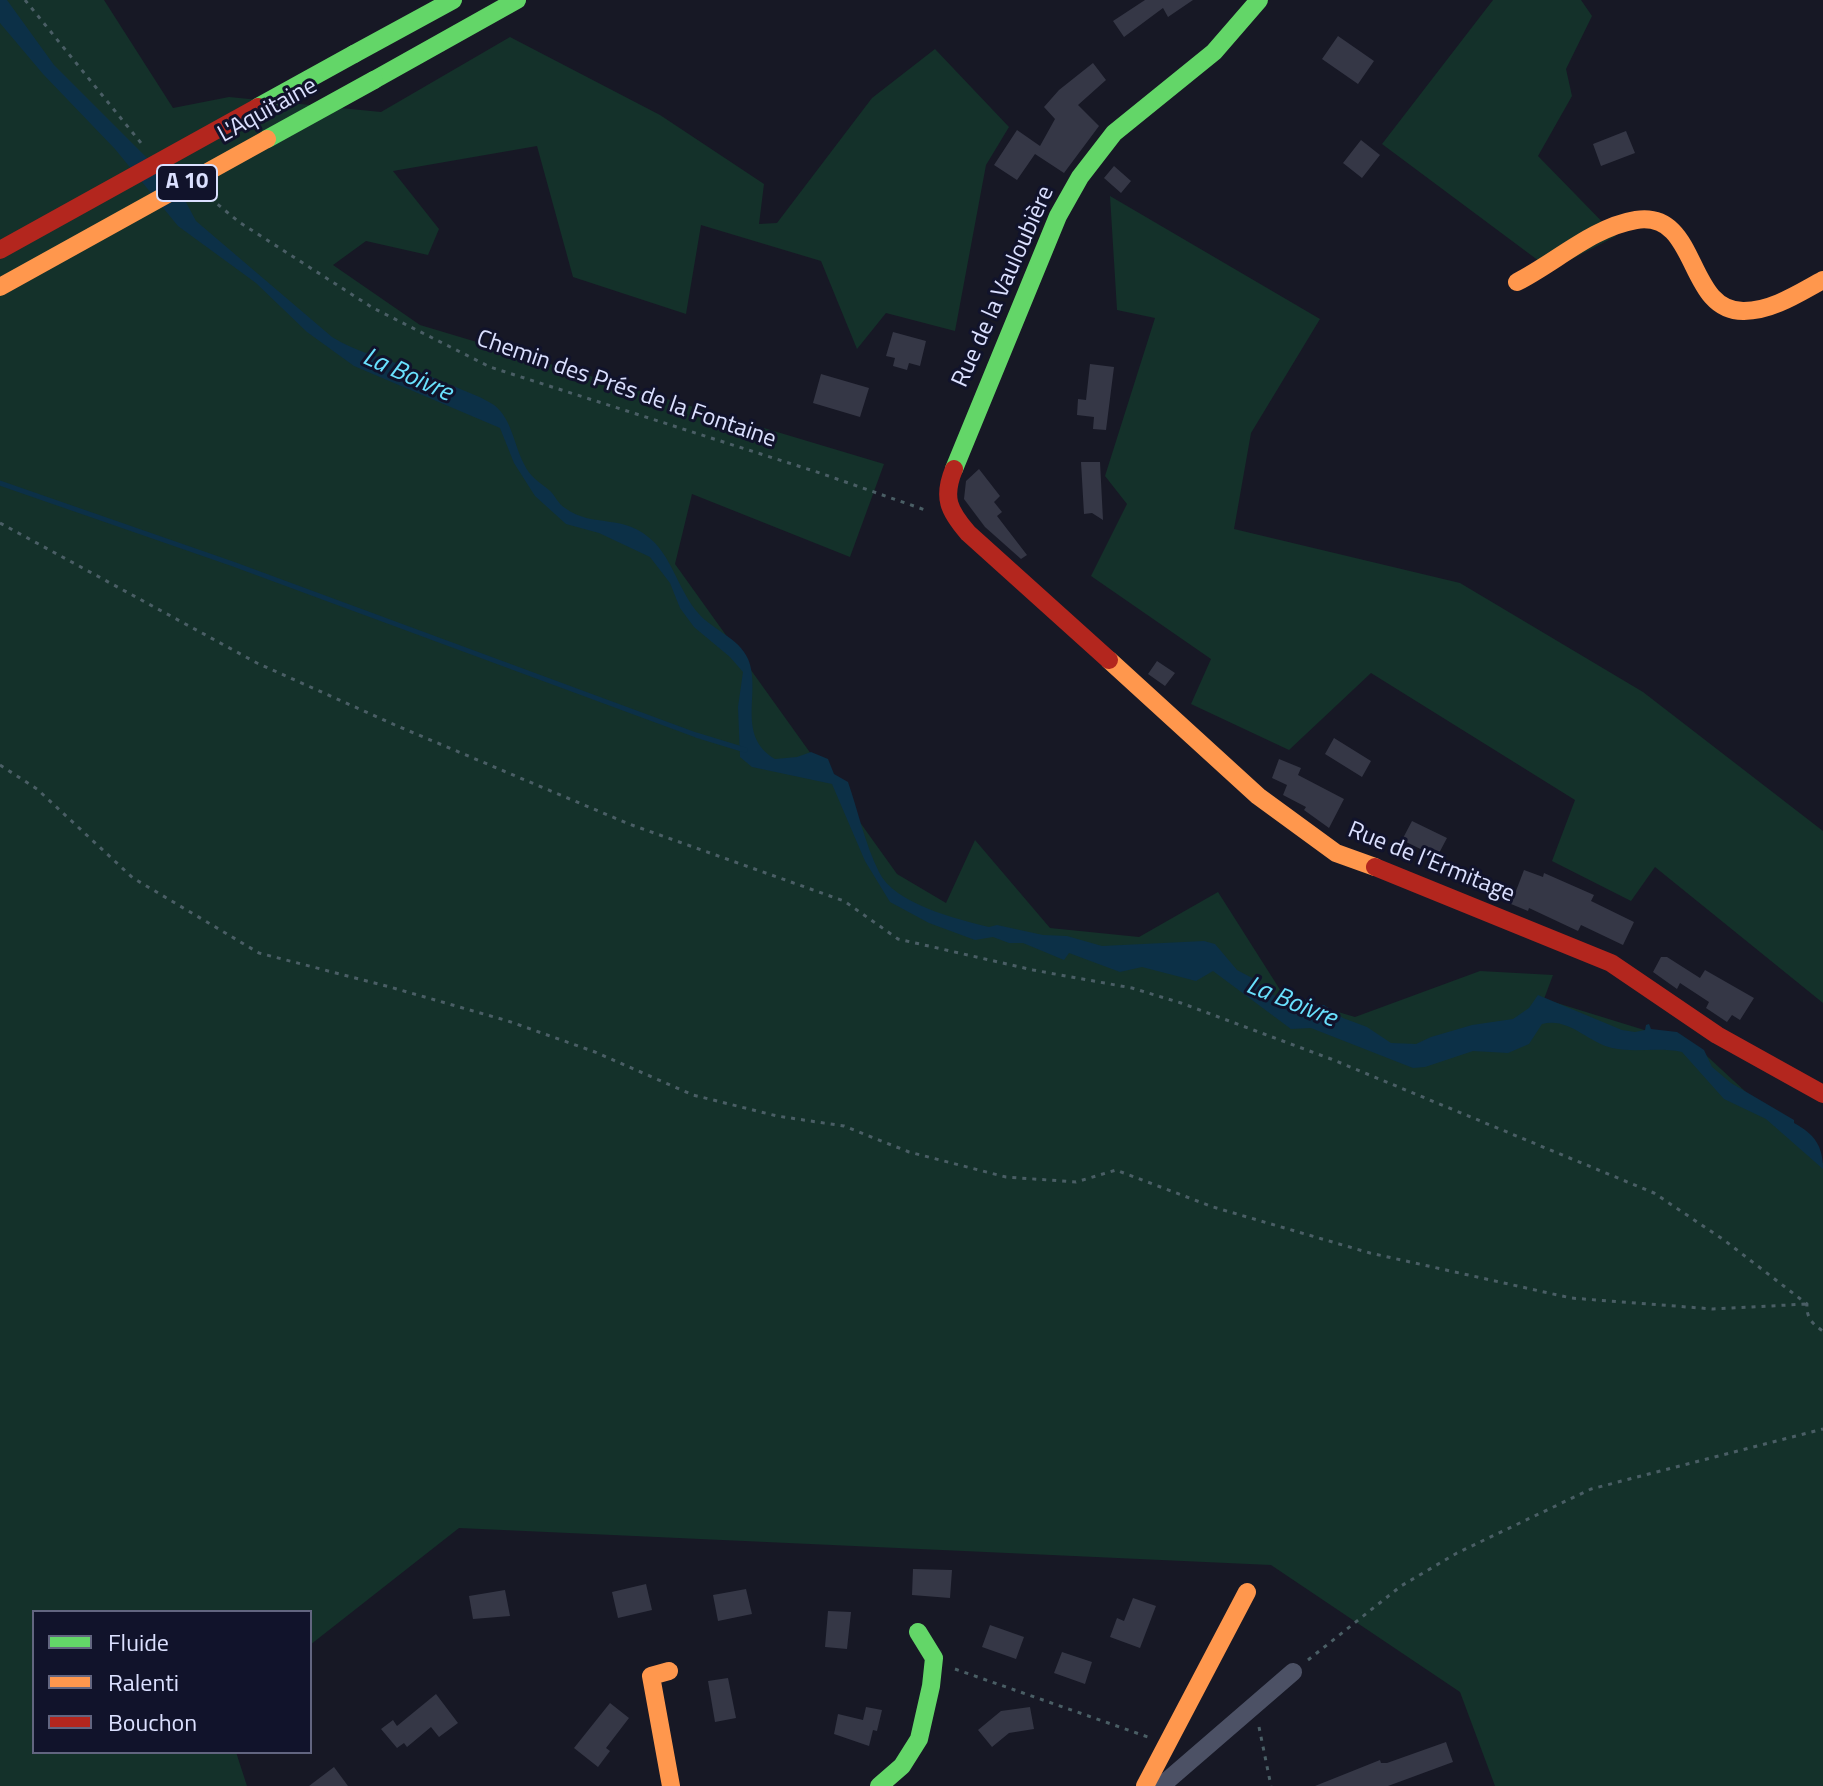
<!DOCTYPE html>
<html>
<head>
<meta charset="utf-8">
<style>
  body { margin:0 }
  #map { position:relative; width:1823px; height:1786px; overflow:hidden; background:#171825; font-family:"Titillium Web",sans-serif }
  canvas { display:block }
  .legend { position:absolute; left:32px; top:1610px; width:280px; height:144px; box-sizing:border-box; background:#11132b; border:2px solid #626580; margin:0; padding:10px 14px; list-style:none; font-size:24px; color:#dbe0ff }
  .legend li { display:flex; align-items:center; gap:16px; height:40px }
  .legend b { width:40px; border:2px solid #626580 }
</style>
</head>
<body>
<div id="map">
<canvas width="1823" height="1786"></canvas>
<ul class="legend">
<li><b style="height:10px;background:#63d668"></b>Fluide</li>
<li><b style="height:10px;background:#ff974d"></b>Ralenti</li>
<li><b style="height:10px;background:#b3261e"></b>Bouchon</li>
</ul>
</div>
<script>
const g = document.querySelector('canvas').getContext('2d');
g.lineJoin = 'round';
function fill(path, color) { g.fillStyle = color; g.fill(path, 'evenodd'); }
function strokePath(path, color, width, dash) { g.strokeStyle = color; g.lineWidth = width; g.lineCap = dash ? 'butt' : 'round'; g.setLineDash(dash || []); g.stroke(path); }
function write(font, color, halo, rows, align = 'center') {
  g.font = font + ' "Titillium Web",sans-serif'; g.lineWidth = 6; g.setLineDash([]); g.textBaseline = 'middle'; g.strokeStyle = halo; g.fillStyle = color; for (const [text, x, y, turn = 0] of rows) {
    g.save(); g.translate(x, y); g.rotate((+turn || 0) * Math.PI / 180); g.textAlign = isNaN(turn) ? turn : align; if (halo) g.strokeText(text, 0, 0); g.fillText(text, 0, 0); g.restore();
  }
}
fill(new Path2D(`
  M0,0H104L173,108L229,97L381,112L510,37L660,115L764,184L759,224L777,223L872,98L935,49L1009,127L986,165L955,331L886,313L857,349L821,261L701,225L686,314L573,277L537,146L393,171L439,229L428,255L366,241L333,265L420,325L884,464L850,557L692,494L675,564L897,874L946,903L975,840L1050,928L1139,937L1218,892L1284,996L1355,1017L1480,971L1553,975L1544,999L1696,1046L1823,1163V1786H1495L1460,1692L1271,1565L459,1528L310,1645V1612H34V1752H236L247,1786H0Z
  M1493,0H1581L1592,16L1566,69L1572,96L1538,156L1616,236L1551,270L1382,144Z
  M1110,196L1320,319L1251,433L1234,529L1460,583L1643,692L1823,831V1003L1655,867L1631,901L1552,861L1575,800L1371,673L1289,750L1191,704L1211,659L1091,576L1127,504L1105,476L1155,318L1117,310Z`), '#14312a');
fill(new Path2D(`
  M0,0H7L54,65L180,191L196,221L332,337C355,351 379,357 405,366C422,372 439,381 456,387C469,393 482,397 494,405C512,419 514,445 524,464C530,477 538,481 549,490C555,495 558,504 565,508C593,529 624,512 654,542C673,561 680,593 699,614C713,630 739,638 748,659C762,692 735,735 775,759L797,757L811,752L828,759L834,774L848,782C858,811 865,844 879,872C894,904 957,919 989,927L997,925L1043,935L1067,936L1102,946L1204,941L1215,944L1237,970L1254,979L1267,993L1295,1002L1312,998L1314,1005H1324L1343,1018L1367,1027L1391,1043L1416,1044L1431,1037L1472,1025L1513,1019L1529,1008L1538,995L1622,1030L1635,1032L1645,1030L1646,1025L1649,1024L1651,1029L1677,1032L1704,1050L1712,1067L1731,1083L1794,1120V1123C1814,1134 1823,1145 1823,1169L1766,1119L1724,1099L1682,1052C1659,1047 1634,1053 1612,1048C1587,1042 1569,1017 1542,1024L1529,1044L1508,1053L1473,1051L1425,1067L1413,1068L1311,1028L1291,1029L1213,971L1196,981L1142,967L1120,972L1069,953L1064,960L1023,943H1009L993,937L975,940L929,923L890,902L865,861L832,784L752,767L740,757L738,707L743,672L730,657L694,627L680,608L670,583L650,557L599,533L566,524L535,496L514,463L500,428L354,366L307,332L256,283L178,226L115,149L43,74L0,23Z`), '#0c3047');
strokePath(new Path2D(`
  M0,483L233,564L696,735L745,750`), '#0c3047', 5);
fill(new Path2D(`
  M1145,0H1193L1168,17L1163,8L1124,37L1113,21Z
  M1338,36L1374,61L1358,84L1322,59Z
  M1093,63L1106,80L1078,105L1099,126L1064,173L1035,154L1017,180L994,165L1017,130L1040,146L1055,119L1044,107L1059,90Z
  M1626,131L1635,153L1601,166L1593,144Z
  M1361,140L1380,155L1362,178L1343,163Z
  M1114,166L1131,181L1121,193L1104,178Z
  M893,332L926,341L920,366L909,363L907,370L893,366L895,358L886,356Z
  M1090,364L1114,367L1106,430L1093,429L1094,417L1077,415L1078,399L1086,400Z
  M821,374L869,388L860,417L813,403Z
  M1081,462H1100L1103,520L1092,513L1084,514Z
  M979,469L1000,496L994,502L1002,512L997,516L1027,555L1021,559L985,527L964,499L966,481Z
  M1157,661L1175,673L1165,686L1148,674Z
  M1334,738L1371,761L1362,777L1325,754Z
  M1279,759L1301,768L1298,775L1344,799L1329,828L1304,810L1306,807L1283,795L1287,785L1272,778Z
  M1412,821L1447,838L1437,857L1402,840Z
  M1524,870L1543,877L1544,873L1594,895L1591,901L1634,922L1623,945L1581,925L1578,931L1529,908L1528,911L1511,904Z
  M1661,957H1667L1700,978L1705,970L1754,998L1740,1020L1732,1015L1727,1022L1706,1008L1709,1002L1680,983L1677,989L1653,972Z
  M913,1569L952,1570L950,1598L912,1595Z
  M646,1584L652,1610L618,1618L612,1592Z
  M746,1589L752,1614L718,1621L713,1595Z
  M505,1590L510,1616L473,1619L469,1596Z
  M1133,1598L1156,1606L1140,1648L1110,1637L1117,1618L1124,1621Z
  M828,1611L851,1612L847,1649L825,1647Z
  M990,1625L1024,1637L1016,1659L982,1647Z
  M1062,1652L1092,1662L1085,1684L1054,1673Z
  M728,1678L736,1718L715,1722L708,1681Z
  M436,1694L458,1723L439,1737L431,1727L407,1747L404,1743L397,1748L381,1729L393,1720L397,1726Z
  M610,1703L629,1718L606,1748L610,1751L598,1767L574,1748Z
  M866,1707L882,1710L877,1731L873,1730L869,1746L834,1734L838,1714L863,1720Z
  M1030,1707L1034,1729L1009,1733L992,1747L978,1730L1001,1711Z
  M1446,1742L1453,1762L1388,1786H1315L1380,1760L1381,1763H1387Z
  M334,1767L348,1786H309Z`), '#353746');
strokePath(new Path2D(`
  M25,0L141,143
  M210,198L239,222L373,308L490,367L820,473L928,511
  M0,523L257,663L395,725L629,824L844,901L898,939L1033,970L1132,988L1181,1003L1331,1059L1654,1193L1724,1240L1807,1304C1806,1317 1812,1324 1823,1331
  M0,765L37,789L133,878L259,953L390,987L508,1021L595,1052L693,1095L777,1116L844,1126L909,1152L1006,1177L1076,1182L1116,1170L1213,1207L1370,1253L1571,1298L1713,1309L1807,1304
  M1308,1660L1401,1586L1457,1553L1591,1489L1823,1429
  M955,1669L1148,1737
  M1259,1727L1271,1786`), '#4a5e65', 3, [4, 6]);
strokePath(new Path2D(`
  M1161,1786L1293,1672`), '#4c5165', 18);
strokePath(new Path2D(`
  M354,54L453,0
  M374,80L517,0
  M954,469L1058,216L1080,177L1114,133L1214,52L1259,0
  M879,1786L902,1766L919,1739L931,1686L934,1658L918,1632`), '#63d668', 18);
strokePath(new Path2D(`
  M1517,282C1555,263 1593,227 1636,220C1700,210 1685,312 1744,311C1772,311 1799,293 1823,280
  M1109,660L1258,796L1336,853L1375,867
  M669,1671L651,1676L671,1786
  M1145,1786L1247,1592`), '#ff974d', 18);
strokePath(new Path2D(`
  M954,469C942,498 949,511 968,533L1109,660
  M1375,867L1611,963L1717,1035L1823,1094`), '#b3261e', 18);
strokePath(new Path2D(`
  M258,107L354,54
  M267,139L374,80`), '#63d668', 18);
strokePath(new Path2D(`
  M0,287L267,139`), '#ff974d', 18);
strokePath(new Path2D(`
  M0,250L258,107`), '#b3261e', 18);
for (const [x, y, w] of [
  [187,183,60]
]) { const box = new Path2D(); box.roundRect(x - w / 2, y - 18, w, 36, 6); g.fillStyle = '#11132b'; g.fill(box); strokePath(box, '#dbe0ff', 2); }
write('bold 22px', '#dbe0ff', null, [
  ["A 10",187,183]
]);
write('24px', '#dbe0ff', '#11132b', [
  ["L'Aquitaine",268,111,-29],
  ["Rue de la Vauloubière",1004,287,-66],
  ["Chemin des Prés de la Fontaine",626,390,19],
  ["Rue de l’Ermitage",1431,863,22]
]);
write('italic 26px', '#69e1fe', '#11132b', [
  ["La Boivre",407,376,24],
  ["La Boivre",1291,1003,22]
]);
</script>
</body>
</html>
